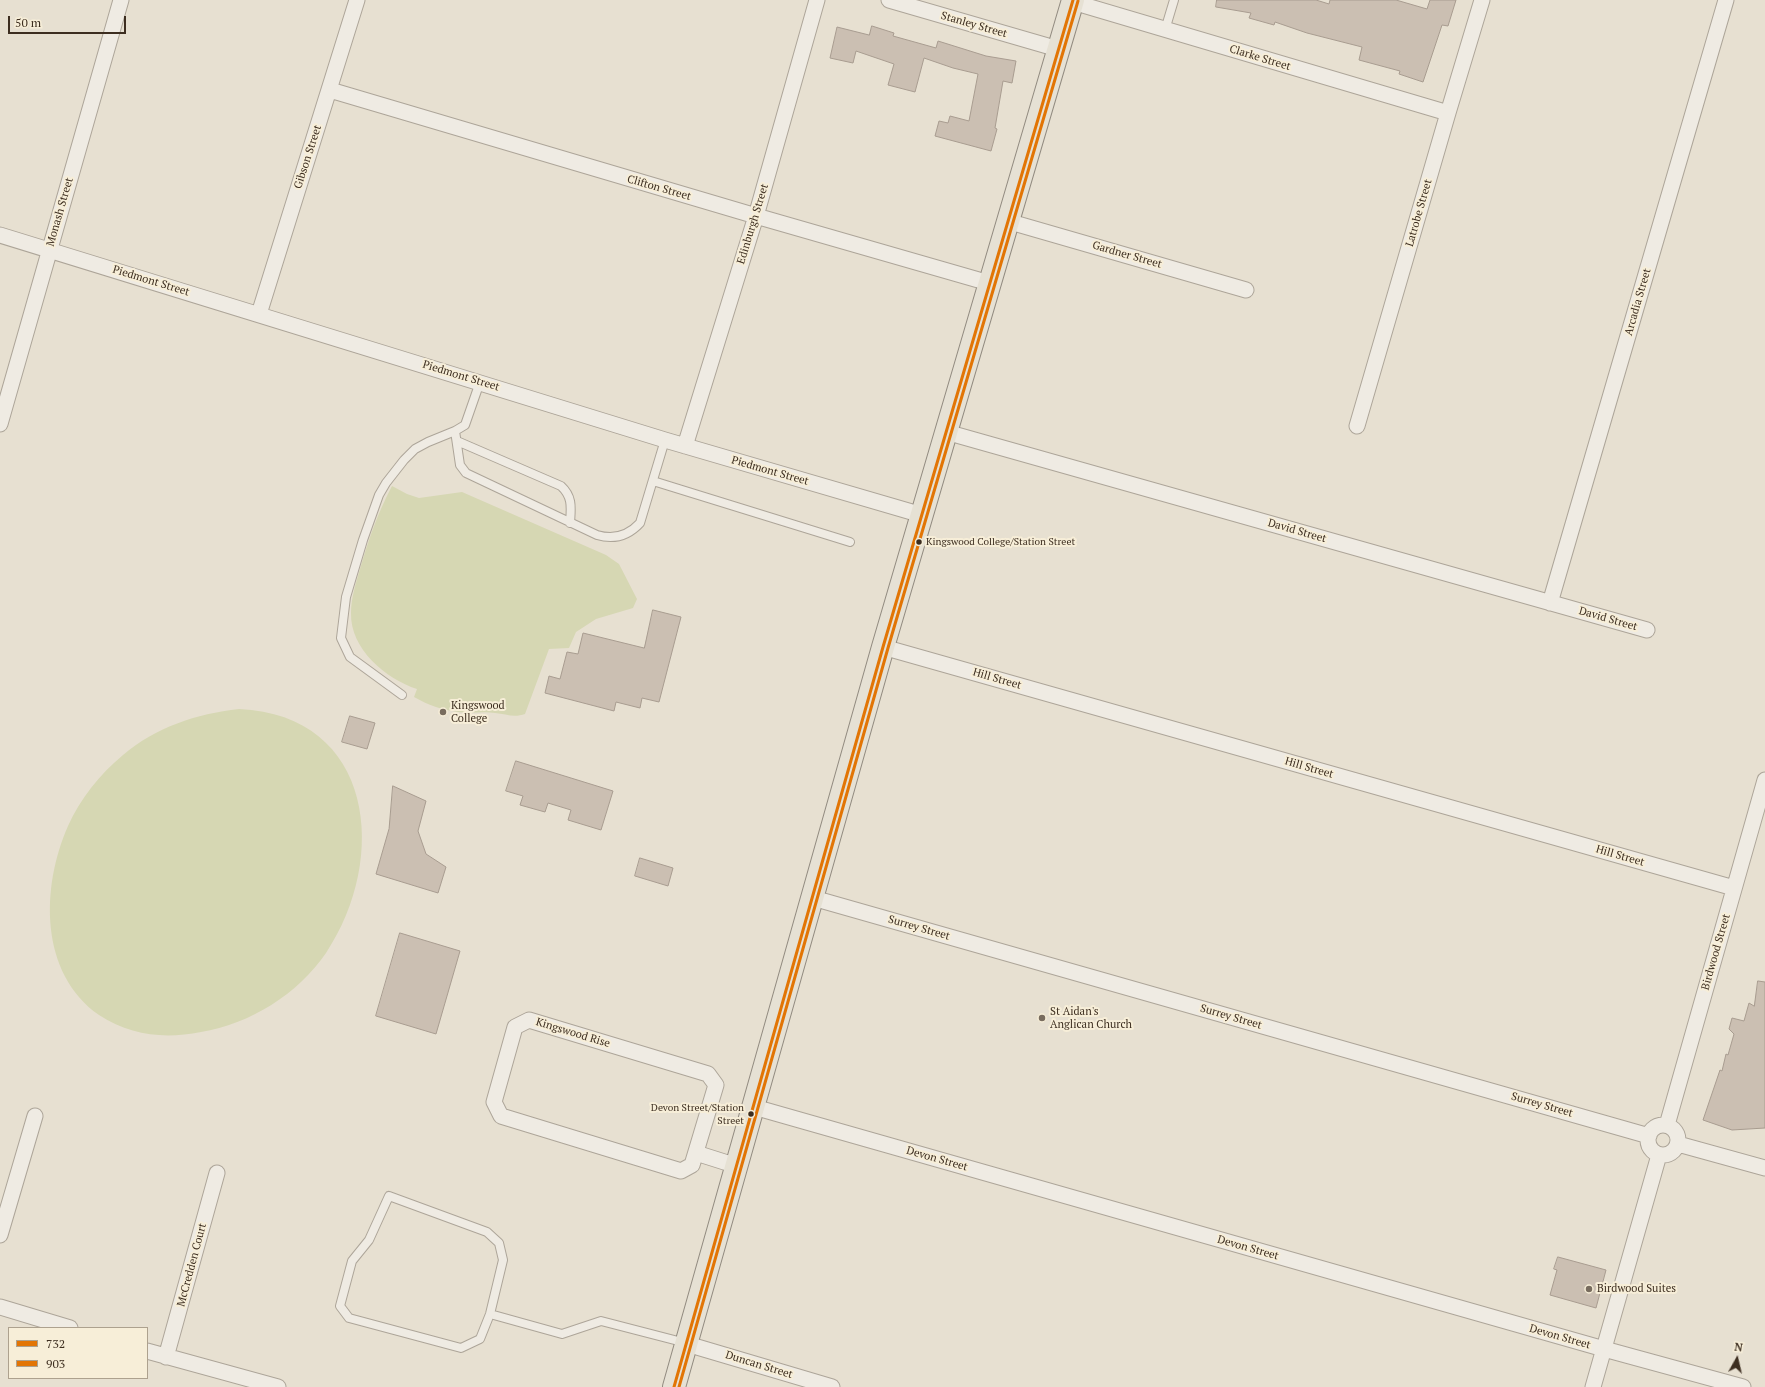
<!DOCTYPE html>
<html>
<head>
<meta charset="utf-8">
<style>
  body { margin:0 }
  #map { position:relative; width:1765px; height:1387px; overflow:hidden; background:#e7e0d1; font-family:"PT Serif",serif }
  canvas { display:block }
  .legend { position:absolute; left:8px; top:1327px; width:140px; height:52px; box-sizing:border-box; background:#f7eed8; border:1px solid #ada18e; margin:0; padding:5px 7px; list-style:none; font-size:12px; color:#3d2e20 }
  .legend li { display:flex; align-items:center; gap:8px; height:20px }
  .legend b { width:20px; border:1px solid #ada18e }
  .north { position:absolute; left:1717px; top:1339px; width:40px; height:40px; -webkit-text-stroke:3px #f7eed8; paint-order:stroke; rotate:8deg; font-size:11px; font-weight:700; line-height:16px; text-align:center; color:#3d2e20 }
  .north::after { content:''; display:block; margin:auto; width:14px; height:18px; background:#3d2e20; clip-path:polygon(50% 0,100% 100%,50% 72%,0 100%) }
  .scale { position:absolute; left:8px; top:16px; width:118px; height:18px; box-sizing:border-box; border:2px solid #3d2e20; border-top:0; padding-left:5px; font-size:12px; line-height:14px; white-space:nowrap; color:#3d2e20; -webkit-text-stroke:3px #f7eed8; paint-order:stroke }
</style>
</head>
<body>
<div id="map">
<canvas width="1765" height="1387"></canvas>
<ul class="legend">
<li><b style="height:5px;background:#e27505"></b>732</li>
<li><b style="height:5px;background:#e27505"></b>903</li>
</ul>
<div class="north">N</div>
<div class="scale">50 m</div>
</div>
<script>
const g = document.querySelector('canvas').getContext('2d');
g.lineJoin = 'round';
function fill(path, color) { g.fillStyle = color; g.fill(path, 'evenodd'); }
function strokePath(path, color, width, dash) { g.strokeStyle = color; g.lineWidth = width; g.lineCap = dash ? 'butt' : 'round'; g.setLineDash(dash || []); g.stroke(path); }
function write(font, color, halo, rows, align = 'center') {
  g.font = font + ' "PT Serif",serif'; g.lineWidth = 4; g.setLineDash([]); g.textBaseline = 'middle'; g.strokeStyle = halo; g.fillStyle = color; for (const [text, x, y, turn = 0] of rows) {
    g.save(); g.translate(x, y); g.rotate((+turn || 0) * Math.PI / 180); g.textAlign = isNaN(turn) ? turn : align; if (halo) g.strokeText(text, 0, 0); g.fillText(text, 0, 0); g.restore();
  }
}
fill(new Path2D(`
  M392,486L407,494L419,498L462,492L606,555L619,564L637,599L633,608L596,619L576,632L569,648L549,649L525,714C514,718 506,714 495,713C483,711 470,714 458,712C442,710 428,705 414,697L417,689C386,679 350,649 351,613C351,598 356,583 360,569C369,538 377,515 392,486Z
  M239,709C375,715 389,859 326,953C298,994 250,1024 201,1032C165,1039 131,1036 99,1015C39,973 41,887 68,826C80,799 100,774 123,755C156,727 196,714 239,709Z`), '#d6d7b3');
const building = new Path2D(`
  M1217,0H1316L1329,4L1330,0H1396L1427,9L1430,0H1456L1448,26L1442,25L1423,82L1399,74L1400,71L1359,60L1362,47L1307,33L1275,22L1274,25L1249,18L1251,13L1216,7Z
  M872,26L894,33L893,36L936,48L938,41L986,56L1016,61L1012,83L1003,81L995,128L997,129L991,151L935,136L939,121L948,123L950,116L969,121L978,74L953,68L924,58L915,92L888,85L894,64L856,51L853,63L830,58L837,27L869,35Z
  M653,610L681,617L659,702L642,698L640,708L616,702L614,711L545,693L549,676L560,679L567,652L578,654L583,633L644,648Z
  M350,716L375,723L367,749L342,742Z
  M516,761L613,791L601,830L568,820L571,810L548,803L545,812L520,805L523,796L506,791Z
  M393,786L426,801L418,831L426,854L446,867L438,893L376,874L389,829Z
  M640,858L673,868L668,886L635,876Z
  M400,933L460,951L436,1034L376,1016Z
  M1758,981L1765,982V1128L1732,1130L1703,1120L1720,1070L1722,1071L1726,1054L1728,1055L1734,1034L1729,1029L1732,1018L1744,1021L1749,1003L1754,1006Z
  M1558,1257L1606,1270L1596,1308L1550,1295L1557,1270L1554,1269Z`);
fill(building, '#cbbfb2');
strokePath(building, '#a89c90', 1);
const lane = new Path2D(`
  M1165,30L1174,0
  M455,431L460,465L466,473L597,535C614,540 628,536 640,523L665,440
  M457,441L561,486C573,497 571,508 570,523
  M653,481L850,542
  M402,695L350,657L341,638L346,597L363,540L379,495L386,483L404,460L415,449L428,442L455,431L465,425L480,382
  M389,1196L487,1232L499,1243L503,1260L490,1314L480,1339L461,1348L349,1318L340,1306L352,1261L369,1240Z
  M490,1314L562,1334L601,1321L686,1343`);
const street = new Path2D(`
  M889,0L1058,49
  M1073,2L1448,113
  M330,90L756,216L989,283
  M1007,221L1246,290
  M0,235L665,440L922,515
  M259,314L357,0
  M0,424L121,0
  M1357,426L1448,113L1482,0
  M946,432L1647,630
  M685,446L756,216L817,0
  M1550,603L1726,0
  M883,647L1734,888
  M813,898L1649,1136
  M529,1020L708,1074L716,1085L692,1165L681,1171L501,1116L494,1102L515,1027Z
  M754,1107L1604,1349L1743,1387
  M1648 1140a15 15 0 1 1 30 0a15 15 0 1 1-30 0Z
  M1667,1125L1765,780
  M1678,1144L1765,1168
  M696,1153L737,1166
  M0,1235L35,1116
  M0,1307L70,1328
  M687,1344L832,1387
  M147,1351L278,1387
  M166,1357L217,1173
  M1593,1387L1659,1155`);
const primary = new Path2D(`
  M674,1387L883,647L1073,0`);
strokePath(lane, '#ada599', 10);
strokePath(street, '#ada599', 17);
strokePath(primary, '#928b80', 24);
strokePath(lane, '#efebe3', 8);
strokePath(street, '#efebe3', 15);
strokePath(primary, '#e6e1d4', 22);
strokePath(new Path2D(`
  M674,1387L883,647L1073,0`), '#e27505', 3);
strokePath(new Path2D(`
  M679,1387L888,648L1078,1`), '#e27505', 3);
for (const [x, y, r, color] of [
  [919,542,3.5,"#3d2e20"],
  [443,712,4,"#786c5e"],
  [1042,1018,4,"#786c5e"],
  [751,1114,3.5,"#3d2e20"],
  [1589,1289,4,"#786c5e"]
]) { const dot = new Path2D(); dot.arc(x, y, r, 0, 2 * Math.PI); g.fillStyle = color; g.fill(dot); strokePath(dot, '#f7eed8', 1.5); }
write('10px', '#3d2e20', '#f7eed8', [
  ["Kingswood College/Station Street",926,542],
  ["Devon Street/Station",744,1108,"right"],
  ["Street",744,1121,"right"]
], 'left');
write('11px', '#3d2e20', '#f7eed8', [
  ["Stanley Street",974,25,16],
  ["Clarke Street",1260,58,17],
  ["Gibson Street",308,157,-72],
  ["Clifton Street",659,188,16],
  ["Monash Street",60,212,-74],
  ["Latrobe Street",1419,213,-74],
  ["Edinburgh Street",753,224,-73],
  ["Gardner Street",1127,255,16],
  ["Piedmont Street",151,281,17],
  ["Arcadia Street",1638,302,-74],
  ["Piedmont Street",461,376,17],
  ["Piedmont Street",770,471,16],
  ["David Street",1297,531,16],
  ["David Street",1608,619,16],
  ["Hill Street",997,679,16],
  ["Hill Street",1309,768,16],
  ["Hill Street",1620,856,16],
  ["Surrey Street",919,928,16],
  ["Birdwood Street",1716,952,-74],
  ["Surrey Street",1231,1017,16],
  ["Kingswood Rise",573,1033,17],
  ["Surrey Street",1542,1105,16],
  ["Devon Street",937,1159,16],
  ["Devon Street",1248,1248,16],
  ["McCredden Court",192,1265,-75],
  ["Devon Street",1560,1337,16],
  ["Duncan Street",759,1365,17]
]);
write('11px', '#3d2e20', '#f7eed8', [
  ["Kingswood",451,706],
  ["College",451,719],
  ["St Aidan's",1050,1012],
  ["Anglican Church",1050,1025],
  ["Birdwood Suites",1597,1289]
], 'left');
</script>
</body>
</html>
